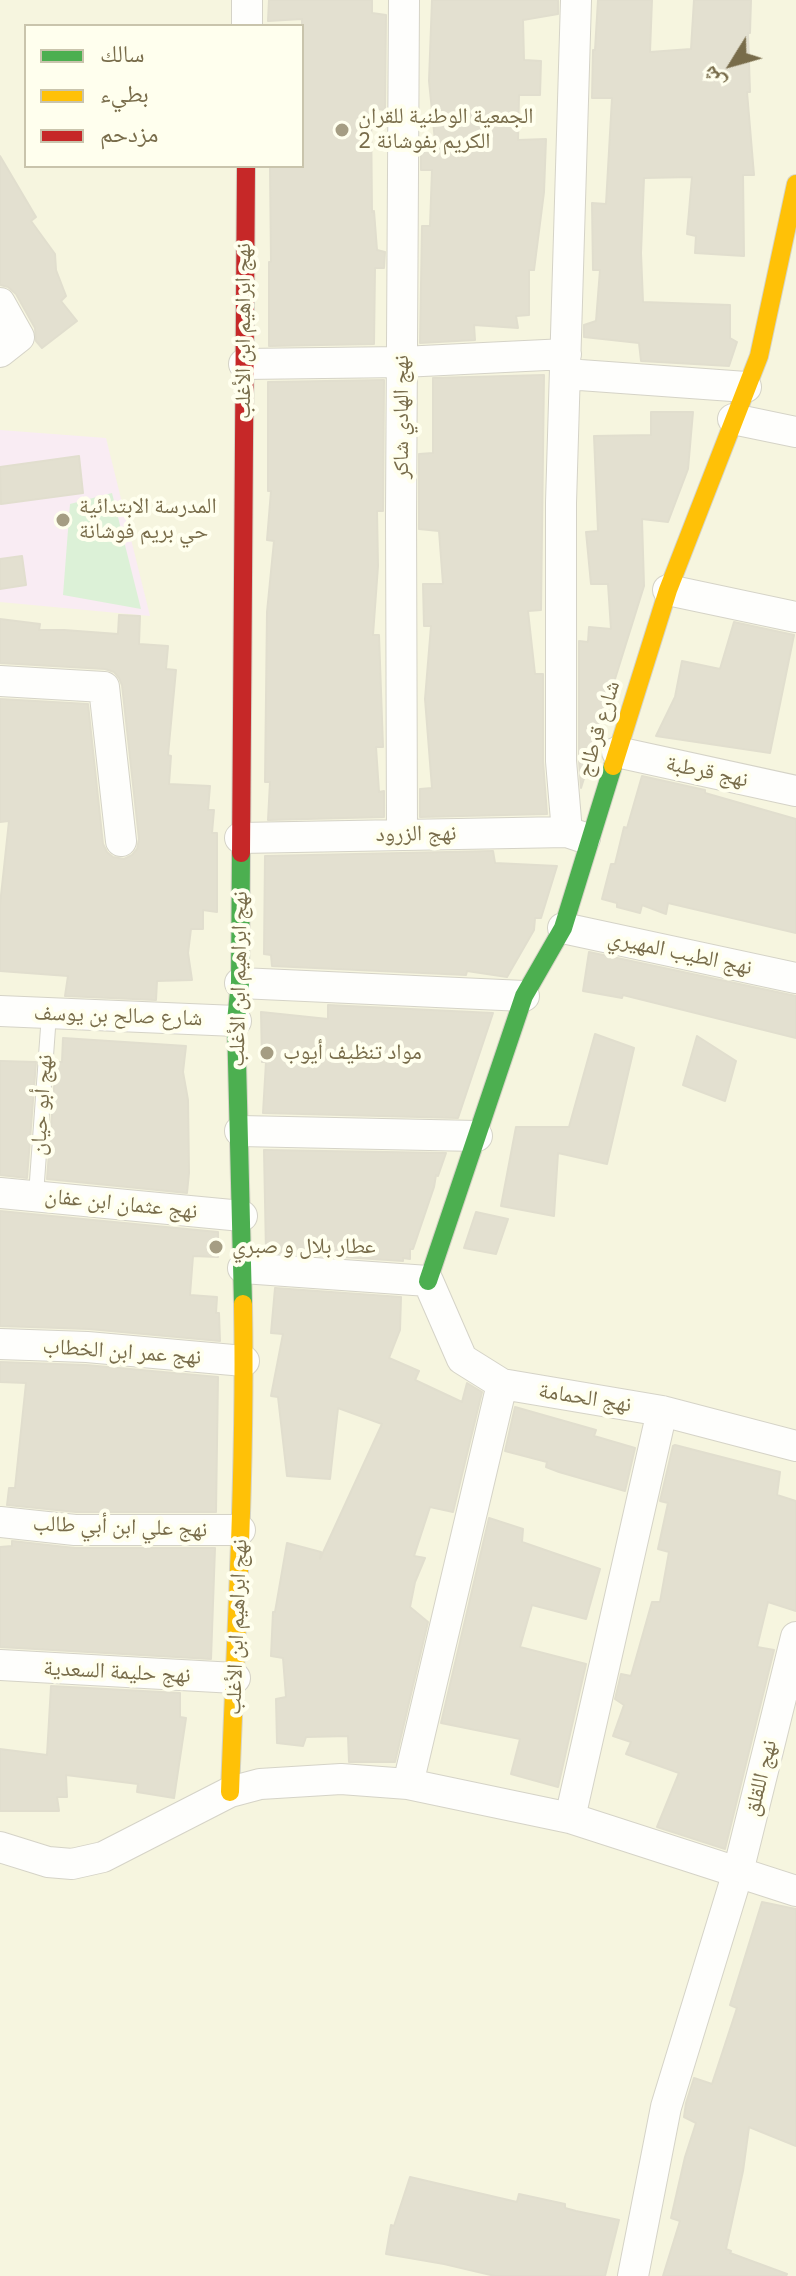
<!DOCTYPE html>
<html>
<head>
<meta charset="utf-8">
<style>
  body { margin:0 }
  #map { position:relative; width:796px; height:2276px; overflow:hidden; background:#f8f8ec; font-family:"IBM Plex Sans","Noto Naskh Arabic",sans-serif }
  canvas { display:block }
  .legend { position:absolute; left:24px; top:24px; width:280px; height:144px; box-sizing:border-box; background:#ffe; border:2px solid #c9c4ac; margin:0; padding:10px 14px; list-style:none; font-size:24px; color:#786c4a }
  .legend li { display:flex; align-items:center; gap:16px; height:40px }
  .legend b { width:40px; border:2px solid #c9c4ac }
  .north { position:absolute; left:692px; top:24px; width:80px; height:80px; -webkit-text-stroke:6px #ffe; paint-order:stroke; rotate:233deg; font-size:22px; font-weight:700; line-height:32px; text-align:center; color:#786c4a }
  .north::after { content:''; display:block; margin:auto; width:28px; height:36px; background:#786c4a; clip-path:polygon(50% 0,100% 100%,50% 72%,0 100%) }
</style>
</head>
<body>
<div id="map">
<canvas width="796" height="2276"></canvas>
<ul class="legend">
<li><b style="height:10px;background:#4caf50"></b>سالك</li>
<li><b style="height:10px;background:#ffc107"></b>بطيء</li>
<li><b style="height:10px;background:#c62828"></b>مزدحم</li>
</ul>
<div class="north">ش</div>
</div>
<script>
const g = document.querySelector('canvas').getContext('2d');
g.lineJoin = 'round';
function fill(path, color) { g.fillStyle = color; g.fill(path, 'evenodd'); }
function strokePath(path, color, width, dash) { g.strokeStyle = color; g.lineWidth = width; g.lineCap = dash ? 'butt' : 'round'; g.setLineDash(dash || []); g.stroke(path); }
function write(font, color, halo, rows, align = 'center') {
  g.font = font + ' "IBM Plex Sans","Noto Naskh Arabic",sans-serif'; g.lineWidth = 8; g.setLineDash([]); g.textBaseline = 'middle'; g.strokeStyle = halo; g.fillStyle = color; for (const [text, x, y, turn = 0] of rows) {
    g.save(); g.translate(x, y); g.rotate((+turn || 0) * Math.PI / 180); g.textAlign = isNaN(turn) ? turn : align; if (halo) g.strokeText(text, 0, 0); g.fillText(text, 0, 0); g.restore();
  }
}
fill(new Path2D(`
  M0,0H796V2276H0ZM26,26H302V166H26Z`), '#f6f5df');
fill(new Path2D(`
  M0,430L106,438L150,616L0,602Z`), '#f9ecf3');
fill(new Path2D(`
  M112,493L141,609L63,595L70,504Z`), '#dcf1d7');
const building = new Path2D(`
  M269,0H372V13L386,15L385,110L371,108L372,212L374,211L377,250L385,252L384,268H375L374,344L269,346V262H271L270,166H302V19L268,21Z
  M432,0H558V14L523,20L524,60L541,61L540,95H519L518,140L546,139L544,192L534,270H529V315L516,316L518,328L474,325L475,340L420,343L422,226H430L432,170H421V149L436,151L429,81Z
  M598,0H652L650,52L691,49L694,0H751L750,33H748L750,92H747L754,175H743L744,256L695,253L696,236L687,234L692,177L644,178L641,253L643,302L730,305V338L737,342L729,366L641,361L639,343L584,337V325L596,321L600,270H593L592,203L606,204L612,98H592L593,50H595Z
  M0,156L36,217L31,221L55,254L56,270L66,296L61,301L77,321L42,348L36,341L35,328L16,294L8,287L0,285Z
  M544,375L541,610L528,611L535,674H543V761L547,814L420,817V789L432,788L425,699L431,626H424L423,584H443L439,531L419,529V454L433,453V378Z
  M384,380L383,511H377L378,566L373,635H379L383,747H376L379,792L384,791V817L268,820L270,782H265L267,612L274,541L267,540L271,491H268V382Z
  M651,412H693L688,469L668,522L642,519L644,586L581,788L579,760V641L588,642L589,627L611,629L608,584H591L586,532L598,531L594,436L651,435Z
  M79,456L83,493L1,504L0,467Z
  M22,556L26,585L0,589V559Z
  M119,615L140,616L139,644L168,646L166,669L176,670L168,755L171,756L169,784L210,786L208,810H214L212,833H217V912L203,910V929H191L188,953L192,980L157,981L156,1000L65,996L68,976L0,971V905L9,821L0,822V699L88,704L103,844L107,852L113,857L124,859L132,855L137,849L139,839L122,685L119,678L114,672L105,669L0,663V619L40,624L39,630H64L118,634Z
  M734,622L794,635L770,753L656,736L675,697L682,661L720,669Z
  M642,776L705,790V793L796,819V933L668,903L666,914L642,905L640,913L617,907V903L602,899L611,864H615L624,827L627,828Z
  M493,851L495,863L557,866L541,918H535L534,930L507,977L467,971L466,975L272,966L271,955L264,954L265,856Z
  M589,952L796,996V1038L623,995L622,998L583,991Z
  M328,1005L493,1013L458,1118L263,1113L266,1062H262L261,1012L328,1019Z
  M595,1034L634,1048L607,1164L558,1153L554,1216L501,1206L516,1127H569Z
  M697,1036L736,1061L725,1101L683,1085Z
  M63,1038L186,1046L183,1072L188,1100L189,1173L187,1193L47,1179L56,1062H62Z
  M0,1061L36,1062L27,1178L0,1175Z
  M264,1150L446,1153L438,1176L436,1175L434,1187L413,1249H410V1259L403,1258V1261L266,1252Z
  M0,1211L218,1232V1257L193,1256L190,1295L217,1297L216,1313H219L220,1341L89,1329L0,1326Z
  M476,1212L508,1219L496,1254L464,1248Z
  M275,1288L401,1297L400,1330L389,1358L419,1371L415,1380L462,1402L467,1383L482,1392L453,1512L430,1507L414,1556L425,1558L415,1582L410,1607L428,1622L395,1762H349L348,1736L306,1737L303,1746L277,1743L276,1699L286,1697L283,1658L271,1656L273,1612H275L287,1543L321,1552L320,1559L382,1424L338,1408L330,1479L287,1476L278,1397L271,1396L283,1334L271,1333Z
  M0,1362L86,1365L218,1377L216,1512H76L7,1505L9,1488H15L26,1383L0,1382Z
  M515,1407L596,1430L594,1436L635,1448L625,1491L559,1472L546,1467L547,1462L505,1451Z
  M675,1445L780,1472L777,1495L796,1501V1611L768,1602L757,1647L774,1650L725,1849L657,1827L679,1773L626,1754L631,1742L613,1736L624,1705L615,1699L621,1674L631,1676L652,1602H660L669,1552L658,1549L668,1503L660,1501L673,1446Z
  M489,1518L523,1529L522,1542L600,1569L586,1619L532,1605L520,1647L586,1664L558,1787L511,1774L520,1739L441,1723Z
  M12,1541L75,1548H215L211,1659L0,1647V1547L12,1546Z
  M51,1686L180,1693V1717L186,1718L174,1798L137,1792L138,1784L66,1775L67,1797H57L59,1811H0V1749L47,1755Z
  M762,1902L796,1909V2146L749,2127L743,2171L726,2249L731,2251L730,2253L787,2274L786,2276H663L680,2221L671,2218L685,2157L696,2123L684,2117L686,2103L694,2078L712,2084L737,2008L730,2005Z
  M410,2177L517,2202L519,2194L565,2204V2208L576,2211L619,2220L605,2276H495L444,2264L386,2254L391,2225L394,2226Z`);
fill(building, '#e3e0d0');
strokePath(building, '#e1dece', 2);
const lane = new Path2D(`
  M36,1195L49,1014`);
const street = new Path2D(`
  M247,26V0
  M0,303L19,337L0,352
  M244,364L402,362L566,354
  M566,374L746,387
  M733,419L796,432
  M668,590L796,617
  M0,681L104,687L121,841
  M617,752L796,791
  M567,832L561,761V503L576,0
  M402,834L401,517L404,0
  M240,838L567,832L585,838
  M563,928L796,978
  M240,983L524,996
  M0,1011L236,1021
  M240,1131L477,1136
  M0,1193L242,1216
  M243,1268L428,1281L462,1359L502,1384L662,1411L796,1446
  M0,1344L87,1347L244,1361
  M0,1522L75,1530H240
  M0,1665L235,1678
  M408,1784L502,1384
  M570,1818L662,1411
  M0,1847L48,1862L72,1864L103,1857L230,1792L260,1784L341,1779L408,1784L570,1818L796,1891
  M633,2276L666,2107L738,1872L796,1637`);
const fast = new Path2D(`
  M241,853L240,983L236,1021L243,1304
  M428,1281L524,996L563,928L613,766`);
const slow = new Path2D(`
  M613,766L668,590L759,356L796,184
  M230,1792C236,1629 246,1466 243,1304`);
const jam = new Path2D(`
  M241,853L246,166`);
strokePath(lane, '#d5d3c7', 16);
strokePath(street, '#d5d3c7', 32);
strokePath(fast, '#d5d3c6', 20);
strokePath(slow, '#d5d3c6', 20);
strokePath(jam, '#d5d3c6', 20);
strokePath(lane, '#fefefc', 14);
strokePath(street, '#fefefc', 30);
strokePath(fast, '#4caf50', 18);
strokePath(slow, '#ffc107', 18);
strokePath(jam, '#c62828', 18);
for (const [x, y, r, color] of [
  [342,130,8,"#a59d83"],
  [63,520,8,"#a59d83"],
  [267,1053,8,"#a59d83"],
  [216,1247,8,"#a59d83"]
]) { const dot = new Path2D(); dot.arc(x, y, r, 0, 2 * Math.PI); g.fillStyle = color; g.fill(dot); strokePath(dot, '#ffe', 3); }
write('22px', '#786c4a', '#ffe', [
  ["الجمعية الوطنية للقران",358,117],
  ["الكريم بفوشانة 2",358,142],
  ["المدرسة الابتدائية",79,507],
  ["حي بريم فوشانة",79,532],
  ["مواد تنظيف أيوب",283,1053],
  ["عطار بلال و صبري",232,1247]
], 'left');
write('22px', '#786c4a', '#ffe', [
  ["نهج ابراهيم ابن الأغلب",244,331,-90],
  ["نهج الهادي شاكر",402,417,-90],
  ["شارع قرطاج",599,729,-73],
  ["نهج قرطبة",707,772,12],
  ["نهج الزرود",416,834,-1],
  ["نهج الطيب المهيري",680,953,12],
  ["نهج ابراهيم ابن الأغلب",239,979,-89],
  ["شارع صالح بن يوسف",118,1016,2],
  ["نهج أبو حيان",42,1105,-86],
  ["نهج عثمان ابن عفان",121,1204,6],
  ["نهج عمر ابن الخطاب",122,1352,4],
  ["نهج الحمامة",585,1398,9],
  ["نهج علي ابن أبي طالب",120,1527,2],
  ["نهج ابراهيم ابن الأغلب",237,1627,-88],
  ["نهج حليمة السعدية",117,1672,3],
  ["نهج اللقلق",761,1778,-76]
]);
</script>
</body>
</html>
